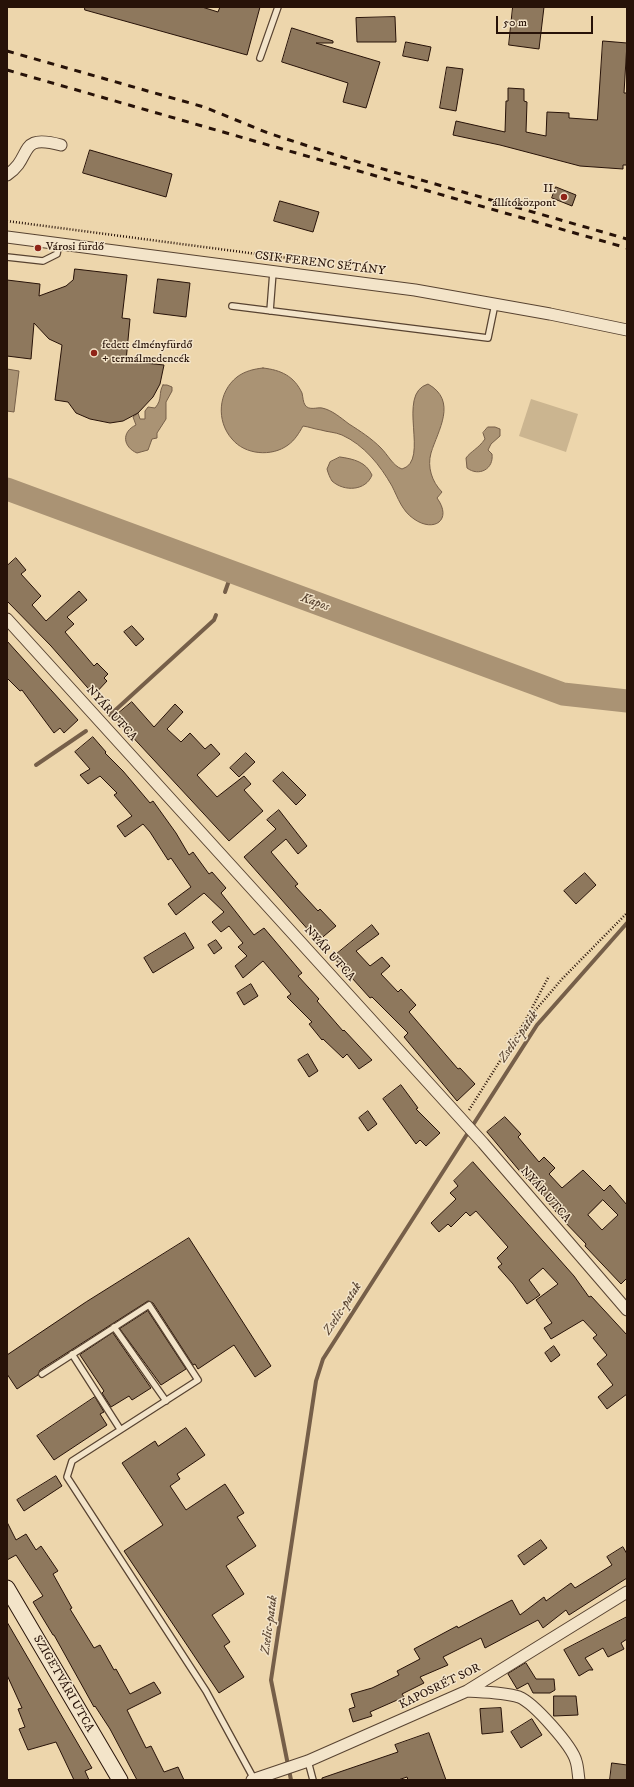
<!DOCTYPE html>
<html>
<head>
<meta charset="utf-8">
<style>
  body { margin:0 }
  #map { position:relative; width:634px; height:1787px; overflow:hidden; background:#edd6ac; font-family:"IM FELL DW Pica",serif }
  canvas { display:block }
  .frame { position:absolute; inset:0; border:8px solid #271208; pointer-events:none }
  .scale { position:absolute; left:496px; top:16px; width:97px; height:18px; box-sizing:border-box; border:2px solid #271208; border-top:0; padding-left:5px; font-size:12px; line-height:14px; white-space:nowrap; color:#271208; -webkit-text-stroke:3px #f3e4c9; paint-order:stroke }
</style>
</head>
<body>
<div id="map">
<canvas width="634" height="1787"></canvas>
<div class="frame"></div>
<div class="scale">50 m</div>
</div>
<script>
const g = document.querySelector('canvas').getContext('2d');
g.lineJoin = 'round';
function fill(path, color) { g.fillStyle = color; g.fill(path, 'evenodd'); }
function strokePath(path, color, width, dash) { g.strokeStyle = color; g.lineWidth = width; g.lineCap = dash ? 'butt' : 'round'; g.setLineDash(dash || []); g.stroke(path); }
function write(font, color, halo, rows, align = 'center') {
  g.font = font + ' "IM FELL DW Pica",serif'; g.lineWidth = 3; g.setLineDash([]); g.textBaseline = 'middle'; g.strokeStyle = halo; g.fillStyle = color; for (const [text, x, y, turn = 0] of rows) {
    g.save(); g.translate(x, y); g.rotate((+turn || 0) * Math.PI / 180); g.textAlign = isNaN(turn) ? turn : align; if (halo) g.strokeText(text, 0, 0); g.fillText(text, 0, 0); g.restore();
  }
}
fill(new Path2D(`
  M531,399L578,414L566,452L519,436Z`), '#cbb590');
const water = new Path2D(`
  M263,368C281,370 294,376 302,393C303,397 303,402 305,405C309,411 317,407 322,408C332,410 341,418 349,424C360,431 371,438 381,448C388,455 393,466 402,469C431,461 395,394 428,384C458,401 438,430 431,453C427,467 432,482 442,492L437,498C453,520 434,533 414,519C402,511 398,498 392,486C380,465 364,445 342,435C335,432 327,432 321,430C314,429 310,427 303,426C299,433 295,440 288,445C272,457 245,455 232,439C216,421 218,392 237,377C245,371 254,369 263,368Z
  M7,369L19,371L14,412L7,411Z
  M163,385H167L172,387V391L166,402V419L157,433V438L152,439L148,450L137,453C123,447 121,432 136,425L133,417L138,413L140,419H145V411L148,407L155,408C163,399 158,393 163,385Z
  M488,427H495L500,429V436L491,444L488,450L492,454C494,469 479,477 467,468L466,458C471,451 478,449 485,439L483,433Z
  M340,457C354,459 366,462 372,475C366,491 344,492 332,481C330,478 328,473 327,469L330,462Z`);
fill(water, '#aa9374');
strokePath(water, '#765f49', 1);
strokePath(new Path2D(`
  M225,592L232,572
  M110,715L214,620L216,615
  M36,765L86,731
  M291,1780L271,1680L316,1381L323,1359L537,1025L627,923`), '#765f49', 4);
strokePath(new Path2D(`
  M7,489L563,694L627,701`), '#aa9374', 23);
const building = new Path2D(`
  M85,7H202L218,12L220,7H260L247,55L85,10Z
  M513,7H544L539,49L509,45Z
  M395,17L396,42H357L356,18Z
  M292,28L333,41V43H316L380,62L366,108L343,102L348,83L282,62Z
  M603,41L627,43L624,93H627V165H623V169L580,166L500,145L453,135L456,121L505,132L506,101H508V88L524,89V101L527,102L526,132L546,136L547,112L569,113V118L597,120Z
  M406,42L431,47L428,61L403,56Z
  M447,67L463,69L456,111L440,108Z
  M90,150L172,174L166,197L83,173Z
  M556,187L576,195L572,206L552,198Z
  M280,201L319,212L313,232L274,221Z
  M75,269L127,275L122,318L130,319L126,361L164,365L160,384L153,397L138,413L123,421L110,423L90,419L76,413L68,402L55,400L62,345L49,339L34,323L31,359L7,356V280L40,284L39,296L66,286L73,280Z
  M158,279L190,283L186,317L154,313Z
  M16,558L26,570L21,574L41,596L32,605L46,621L79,591L87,600L67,617L74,624L65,632L94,666L97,663L108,674L104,678L107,681L94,695L51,646L7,601V566Z
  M132,626L144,639L136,646L124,632Z
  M7,641L78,720L64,733L60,728L54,733L22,690L20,691L7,678Z
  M132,702L154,727L175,704L183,712L167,729L181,742L190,733L205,749L211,744L220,754L197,775L217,797L244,776L251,784L244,790L263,811L229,841L114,717Z
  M93,737L106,752L105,753L123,771L150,803L153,801L176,833L189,855L193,852L209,874L212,872L226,888L221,893L254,935L264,928L302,973L298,976L319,999L317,1001L343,1031L344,1030L372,1060L359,1069L347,1054L343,1058L323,1039L322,1040L309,1024L312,1022L287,997L291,994L263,961L243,978L235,966L247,956L238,947L243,943L229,926L221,932L212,922L224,912L204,893L176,915L168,904L191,887L171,858L168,860L150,832L143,824L125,837L117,826L132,816L114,795L117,793L100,776L88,784L80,775L90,769L75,752Z
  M246,753L255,762L239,777L230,768Z
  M283,772L306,795L296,805L273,781Z
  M279,810L307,846L298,854L286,839L271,852L298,884L295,886L318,911L320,909L336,926L318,941L244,857L276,829L267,820Z
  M585,873L596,885L576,904L564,891Z
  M372,925L379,934L356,951L370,966L382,957L390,966L381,974L398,992L401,989L416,1005L409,1012L458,1069L460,1068L475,1084L457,1101L404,1037L408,1033L372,997L370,998L333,957Z
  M185,933L194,948L153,973L144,958Z
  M216,940L222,948L214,954L208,945Z
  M251,984L258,996L244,1005L237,993Z
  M308,1054L318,1071L309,1077L298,1060Z
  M401,1085L418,1108L416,1109L440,1133L426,1146L420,1140L416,1144L383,1099Z
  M368,1111L377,1124L368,1131L359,1118Z
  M505,1117L521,1134L518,1137L539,1162L544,1157L555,1168L549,1174L562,1188L583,1170L604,1191L610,1185L627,1205V1278L621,1284L585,1246L586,1244L561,1218L547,1201L548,1200L523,1175L487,1132ZM603,1200L618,1215L602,1230L588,1215Z
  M473,1162L574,1276L589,1297L591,1296L627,1335V1394L607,1409L598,1397L613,1385L597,1364L607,1355L593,1338L597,1335L583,1320L551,1339L544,1328L552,1323L536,1300L558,1284L543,1268L529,1280L540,1295L527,1304L513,1284L498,1267L502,1264L497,1258L508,1247L476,1211L470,1216L466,1212L451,1227L448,1224L439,1232L431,1223L456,1199L450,1193L458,1186L454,1181Z
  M189,1238L271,1366L255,1377L234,1345L198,1369L195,1364L193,1365L153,1303L148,1301L40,1370L38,1375L17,1389L7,1374V1355L86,1302Z
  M148,1311L186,1369L161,1385L120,1329Z
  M113,1333L151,1388L132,1400L129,1396L111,1407L102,1393L104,1391L80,1355Z
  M554,1346L560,1355L551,1362L545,1353Z
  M95,1397L104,1412L100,1414L107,1425L54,1460L37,1436Z
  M186,1428L205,1455L177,1474L180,1479L170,1486L186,1510L225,1484L244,1513L237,1517L256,1546L226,1566L244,1594L212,1615L230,1642L224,1646L244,1677L219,1693L124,1551L163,1525L122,1463L155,1441L158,1446Z
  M56,1476L62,1486L24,1511L17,1500Z
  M7,1522L16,1540L26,1534L36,1550L41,1546L58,1571L53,1574L72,1608L70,1609L94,1648L100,1645L114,1670L116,1669L130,1694L154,1682L161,1693L127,1710L146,1748L151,1746L164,1772L178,1767L184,1780H137L110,1729L95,1706L94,1707L54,1635H53L33,1602L43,1596L16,1555L7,1560Z
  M541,1540L547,1548L524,1565L518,1556Z
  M623,1547L627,1554V1578L569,1615L566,1610L543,1628L538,1620L485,1648L481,1638L443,1657L448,1665L420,1677L424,1683L402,1694L404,1697L370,1712L372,1716L353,1722L349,1709L355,1707L351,1694L372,1688L399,1675L397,1671L420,1659L414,1649L457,1626L458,1628L512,1600L520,1615L544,1597L546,1601L571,1583L575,1588L612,1565L607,1557Z
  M627,1617V1639L621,1643L624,1649L608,1657L603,1648L585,1658L593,1670H589L579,1676L564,1650Z
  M7,1622L92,1768L85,1771L89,1780H74L56,1742L28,1750L19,1729L25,1727L18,1709L22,1708L7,1675Z
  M526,1663L536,1679H554L555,1690L550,1693H533L528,1683L517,1689L508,1674Z
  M554,1696H576L578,1715L554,1716Z
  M501,1708L503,1732L482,1734L480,1709Z
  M532,1719L542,1735L521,1748L511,1732Z
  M429,1733L446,1780H408L407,1777L398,1780H322V1778L398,1752L395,1745Z
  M612,1763L627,1765V1780H610Z`);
fill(building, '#8e785d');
strokePath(building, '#271208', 1);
const lane = new Path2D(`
  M260,58L278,7
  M7,257L43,261L57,254L59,244
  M232,306L488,338L495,304
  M270,311L273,272
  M114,1327L166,1401
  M72,1354L120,1429
  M42,1374L149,1305L198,1380L72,1461L67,1477L206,1691L254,1779
  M308,1761L313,1780`);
const street = new Path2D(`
  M7,175C34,157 16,133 61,145
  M7,237L415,290L550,314L627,330
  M7,619L483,1143L627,1310
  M467,1691C484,1692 503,1692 519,1697C534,1703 572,1746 576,1761C578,1767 578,1774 579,1780
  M252,1780L308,1761L467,1691L627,1592`);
const secondary = new Path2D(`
  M7,1588L120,1780`);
strokePath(lane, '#584331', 8);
strokePath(street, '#584331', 13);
strokePath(secondary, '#271208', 17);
strokePath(new Path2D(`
  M7,221L295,259L302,263
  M527,1020L562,979L627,913
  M469,1110L524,1023L549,976`), '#271208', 2.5, [1, 2]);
strokePath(lane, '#f3e4c9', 5.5);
strokePath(street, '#f3e4c9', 11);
strokePath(secondary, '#f3e4c9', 15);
strokePath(new Path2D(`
  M7,51L204,107L268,133L348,159L627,239
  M7,70L627,248`), '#271208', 3, [7, 7]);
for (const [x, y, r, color] of [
  [564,197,4,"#8f2418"],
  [38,248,4,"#8f2418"],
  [94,353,4,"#8f2418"]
]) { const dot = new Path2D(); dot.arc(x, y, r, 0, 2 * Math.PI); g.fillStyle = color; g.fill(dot); strokePath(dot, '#f3e4c9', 1.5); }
write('12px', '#271208', '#f3e4c9', [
  ["II.",556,190,"right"],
  ["állítóközpont",556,204,"right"],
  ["Városi fürdő",46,248],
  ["fedett élményfürdő",102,346],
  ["+ termálmedencék",102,360]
], 'left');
write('12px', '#271208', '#f3e4c9', [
  ["CSIK FERENC SÉTÁNY",320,264,7],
  ["NYÁR UTCA",111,714,48],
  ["NYÁR UTCA",329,954,48],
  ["NYÁR UTCA",545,1195,49],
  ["SZIGETVÁRI UTCA",63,1684,60],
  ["KAPOSRÉT SOR",440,1687,-26]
]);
write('italic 13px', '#5b4633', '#f3e4c9', [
  ["Kapos",315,603,20],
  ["Zselic-patak",519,1037,-55],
  ["Zselic-patak",343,1309,-57],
  ["Zselic-patak",270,1625,-82]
]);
</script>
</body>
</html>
